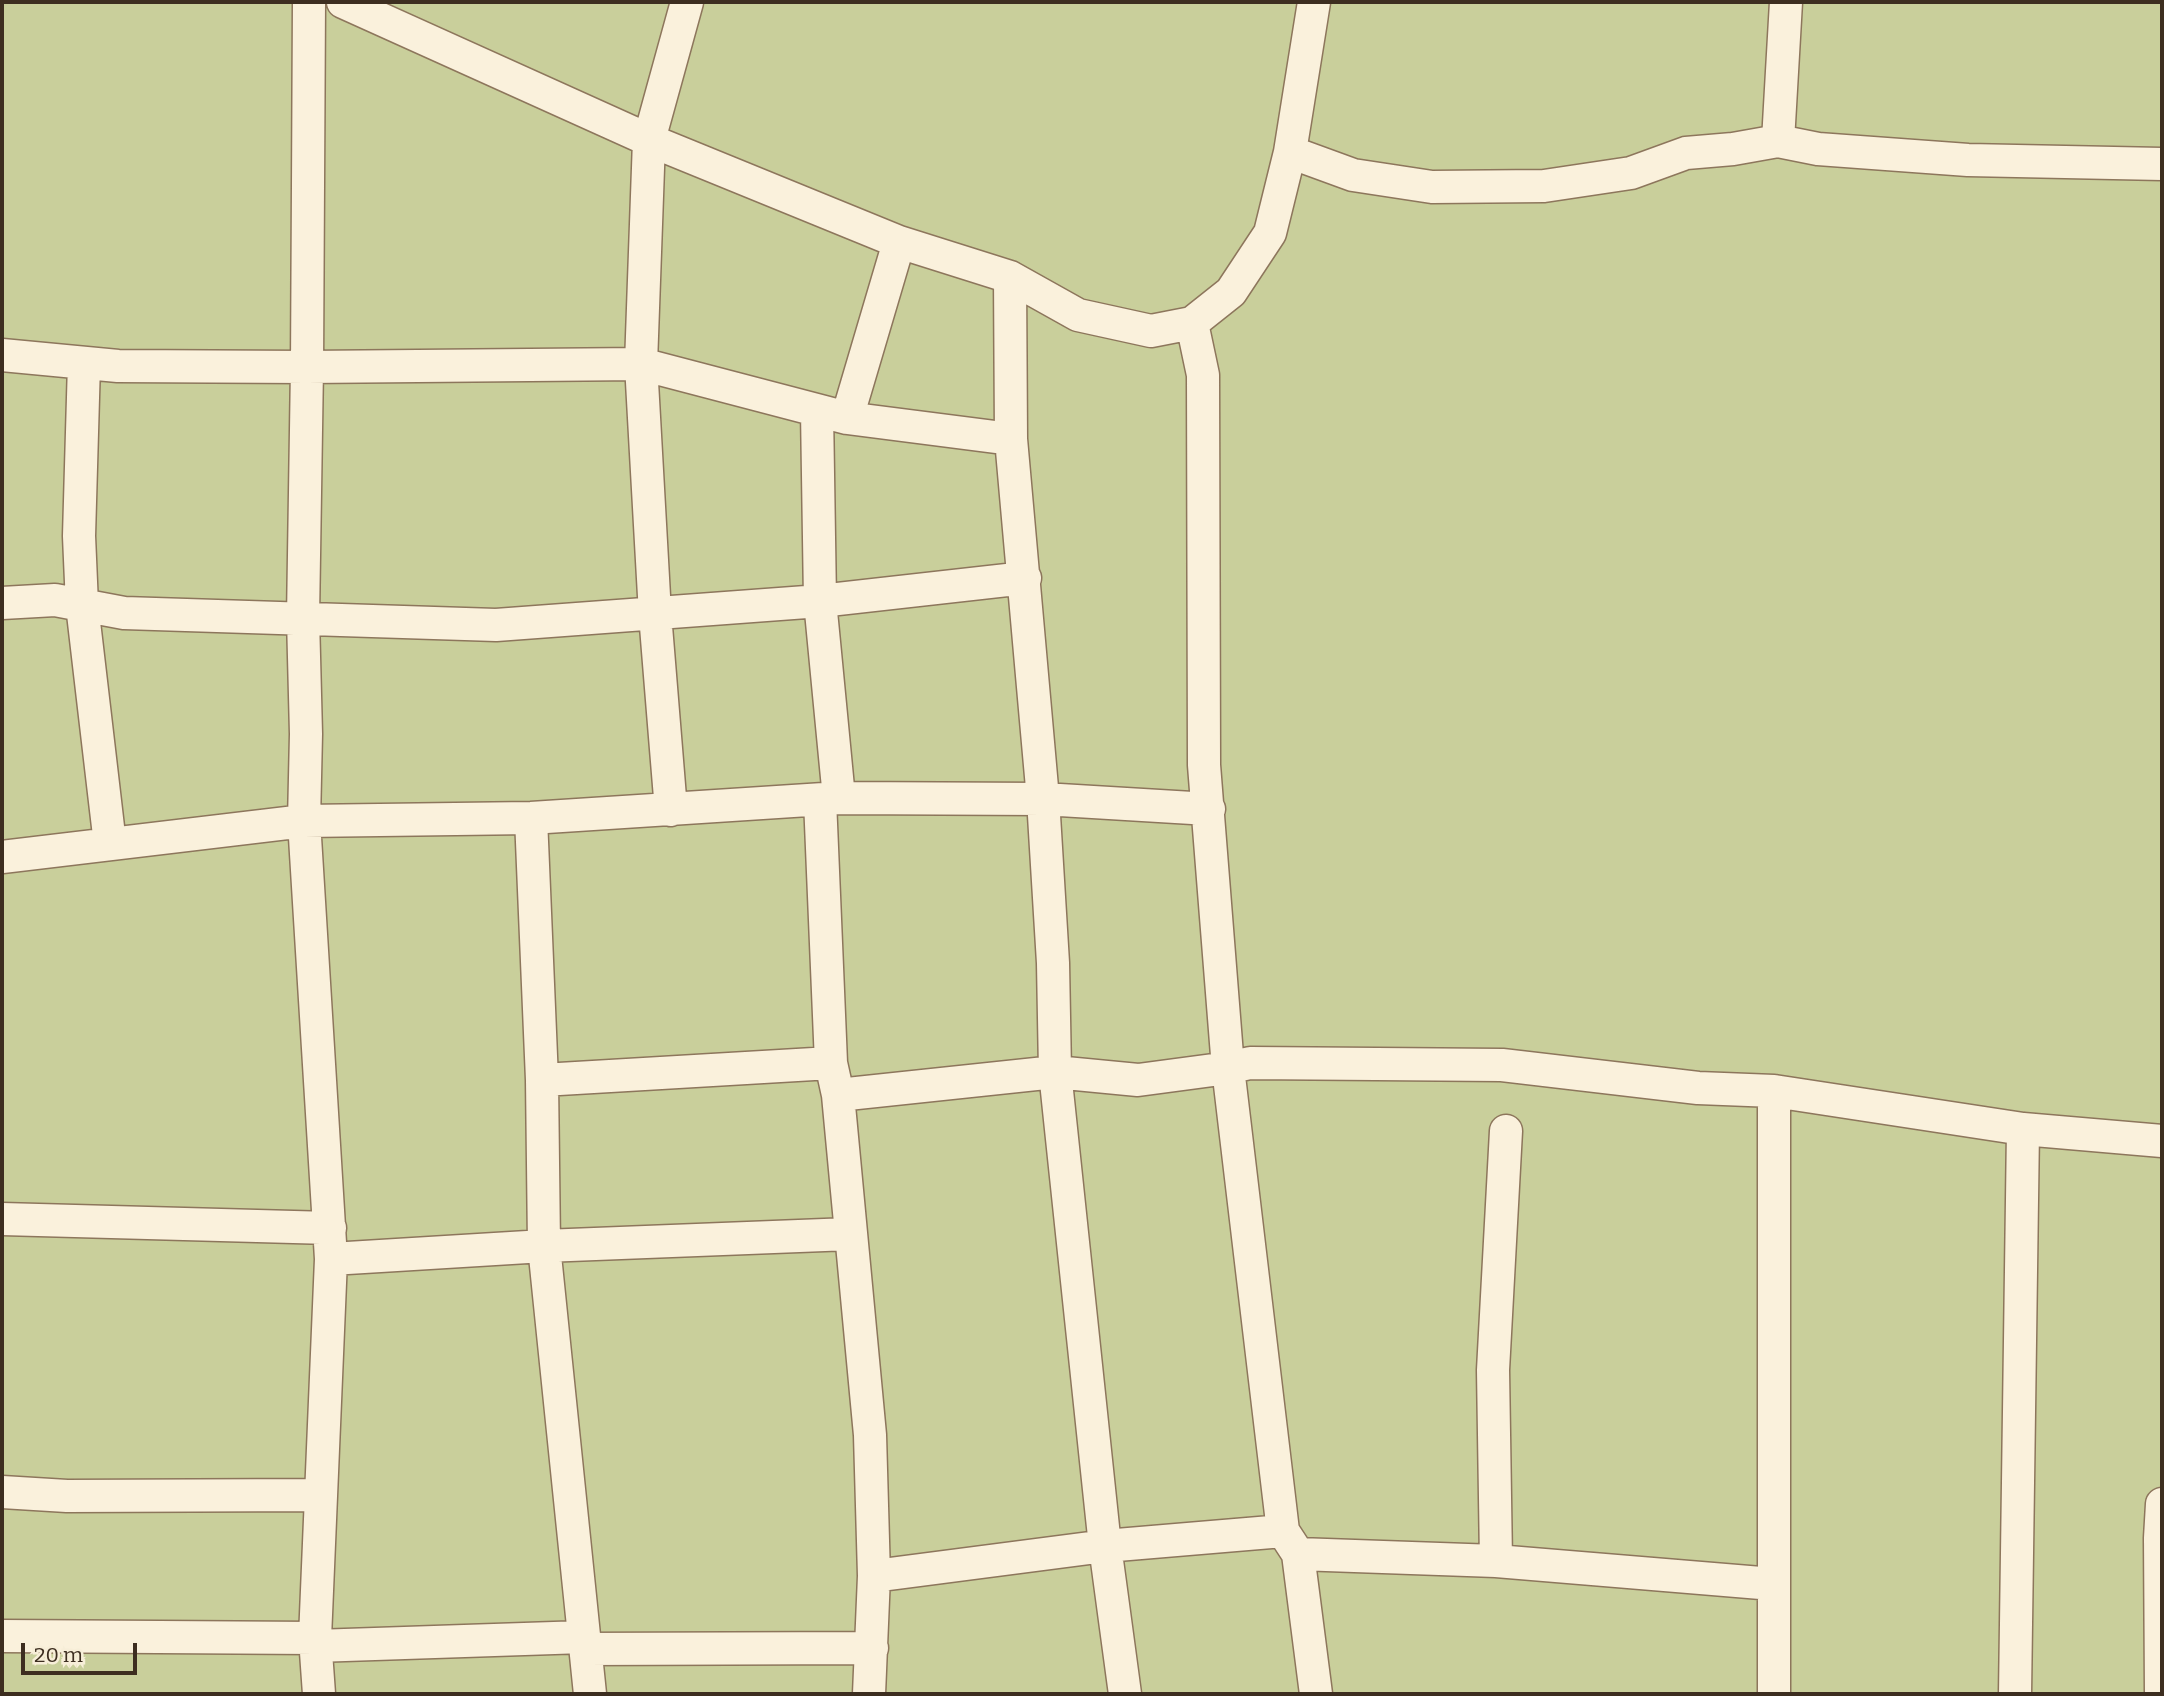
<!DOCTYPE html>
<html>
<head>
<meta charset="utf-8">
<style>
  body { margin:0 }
  #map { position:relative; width:2164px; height:1696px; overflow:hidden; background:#f0e4c8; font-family:Bitter,serif }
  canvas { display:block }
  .frame { position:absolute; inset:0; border:4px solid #3d2e20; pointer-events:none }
  .scale { position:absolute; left:21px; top:1643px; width:116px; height:32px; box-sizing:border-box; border:4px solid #3d2e20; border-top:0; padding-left:9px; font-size:21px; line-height:24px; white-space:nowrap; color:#3d2e20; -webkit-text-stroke:5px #f7eed8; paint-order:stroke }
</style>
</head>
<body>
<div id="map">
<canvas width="2164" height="1696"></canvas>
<div class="frame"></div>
<div class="scale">20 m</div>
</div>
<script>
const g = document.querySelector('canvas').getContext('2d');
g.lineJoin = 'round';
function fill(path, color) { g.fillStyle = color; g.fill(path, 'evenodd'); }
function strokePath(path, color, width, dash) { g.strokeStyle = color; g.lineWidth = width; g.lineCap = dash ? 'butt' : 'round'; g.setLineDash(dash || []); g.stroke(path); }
fill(new Path2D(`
  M2,2H2162V1694H2Z`), '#c9cf9b');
const street = new Path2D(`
  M309,2L307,367L303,618L306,734L304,821L331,1259L315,1638L319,1694
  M343,2L649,140L899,242L1010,277L1078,315L1151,331L1192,323L1231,292L1270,233L1290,152L1314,2
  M1778,141L1786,2
  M1290,152L1353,175L1432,187L1544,186L1631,173L1686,153L1733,149L1778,141L1818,149L1968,160L2162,164
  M1010,277L1011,439L1043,799L1053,963L1055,1072L1105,1546L1125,1694
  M1192,323L1203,375L1204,765L1228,1068L1283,1531L1298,1554L1316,1694
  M2,355L118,366L307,367L641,364L847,418L1011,439
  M84,363L79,536L82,605L110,844
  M817,411L820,601L839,798
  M847,418L899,242
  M2,603L55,600L124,613L496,625L820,601L1025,578
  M820,800L831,1063L838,1095L870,1435L874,1576L869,1694
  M671,810L655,614L641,364L649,140L687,2
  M531,818L542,1080L544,1246L590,1694
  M2,857L304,821L531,818L839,798L1043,799L1209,809
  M542,1080L831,1063
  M838,1095L1055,1072L1138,1080L1228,1068L1250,1063L1502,1065L1698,1088L1774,1091L2023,1129L2162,1141
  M2,1219L330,1228
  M331,1259L544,1246L850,1234
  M2,1492L67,1496L321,1495
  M1298,1554L1496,1561L1773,1584
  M1496,1561L1493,1370L1506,1131
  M874,1576L1105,1546L1283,1531
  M2,1636L315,1638
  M315,1646L584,1637
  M585,1649L872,1648
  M1774,1694V1091
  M2015,1694L2023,1129
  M2161,1694L2160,1538L2162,1504`);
strokePath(street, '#8d765c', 35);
strokePath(street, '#faf1dc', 32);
</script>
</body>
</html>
